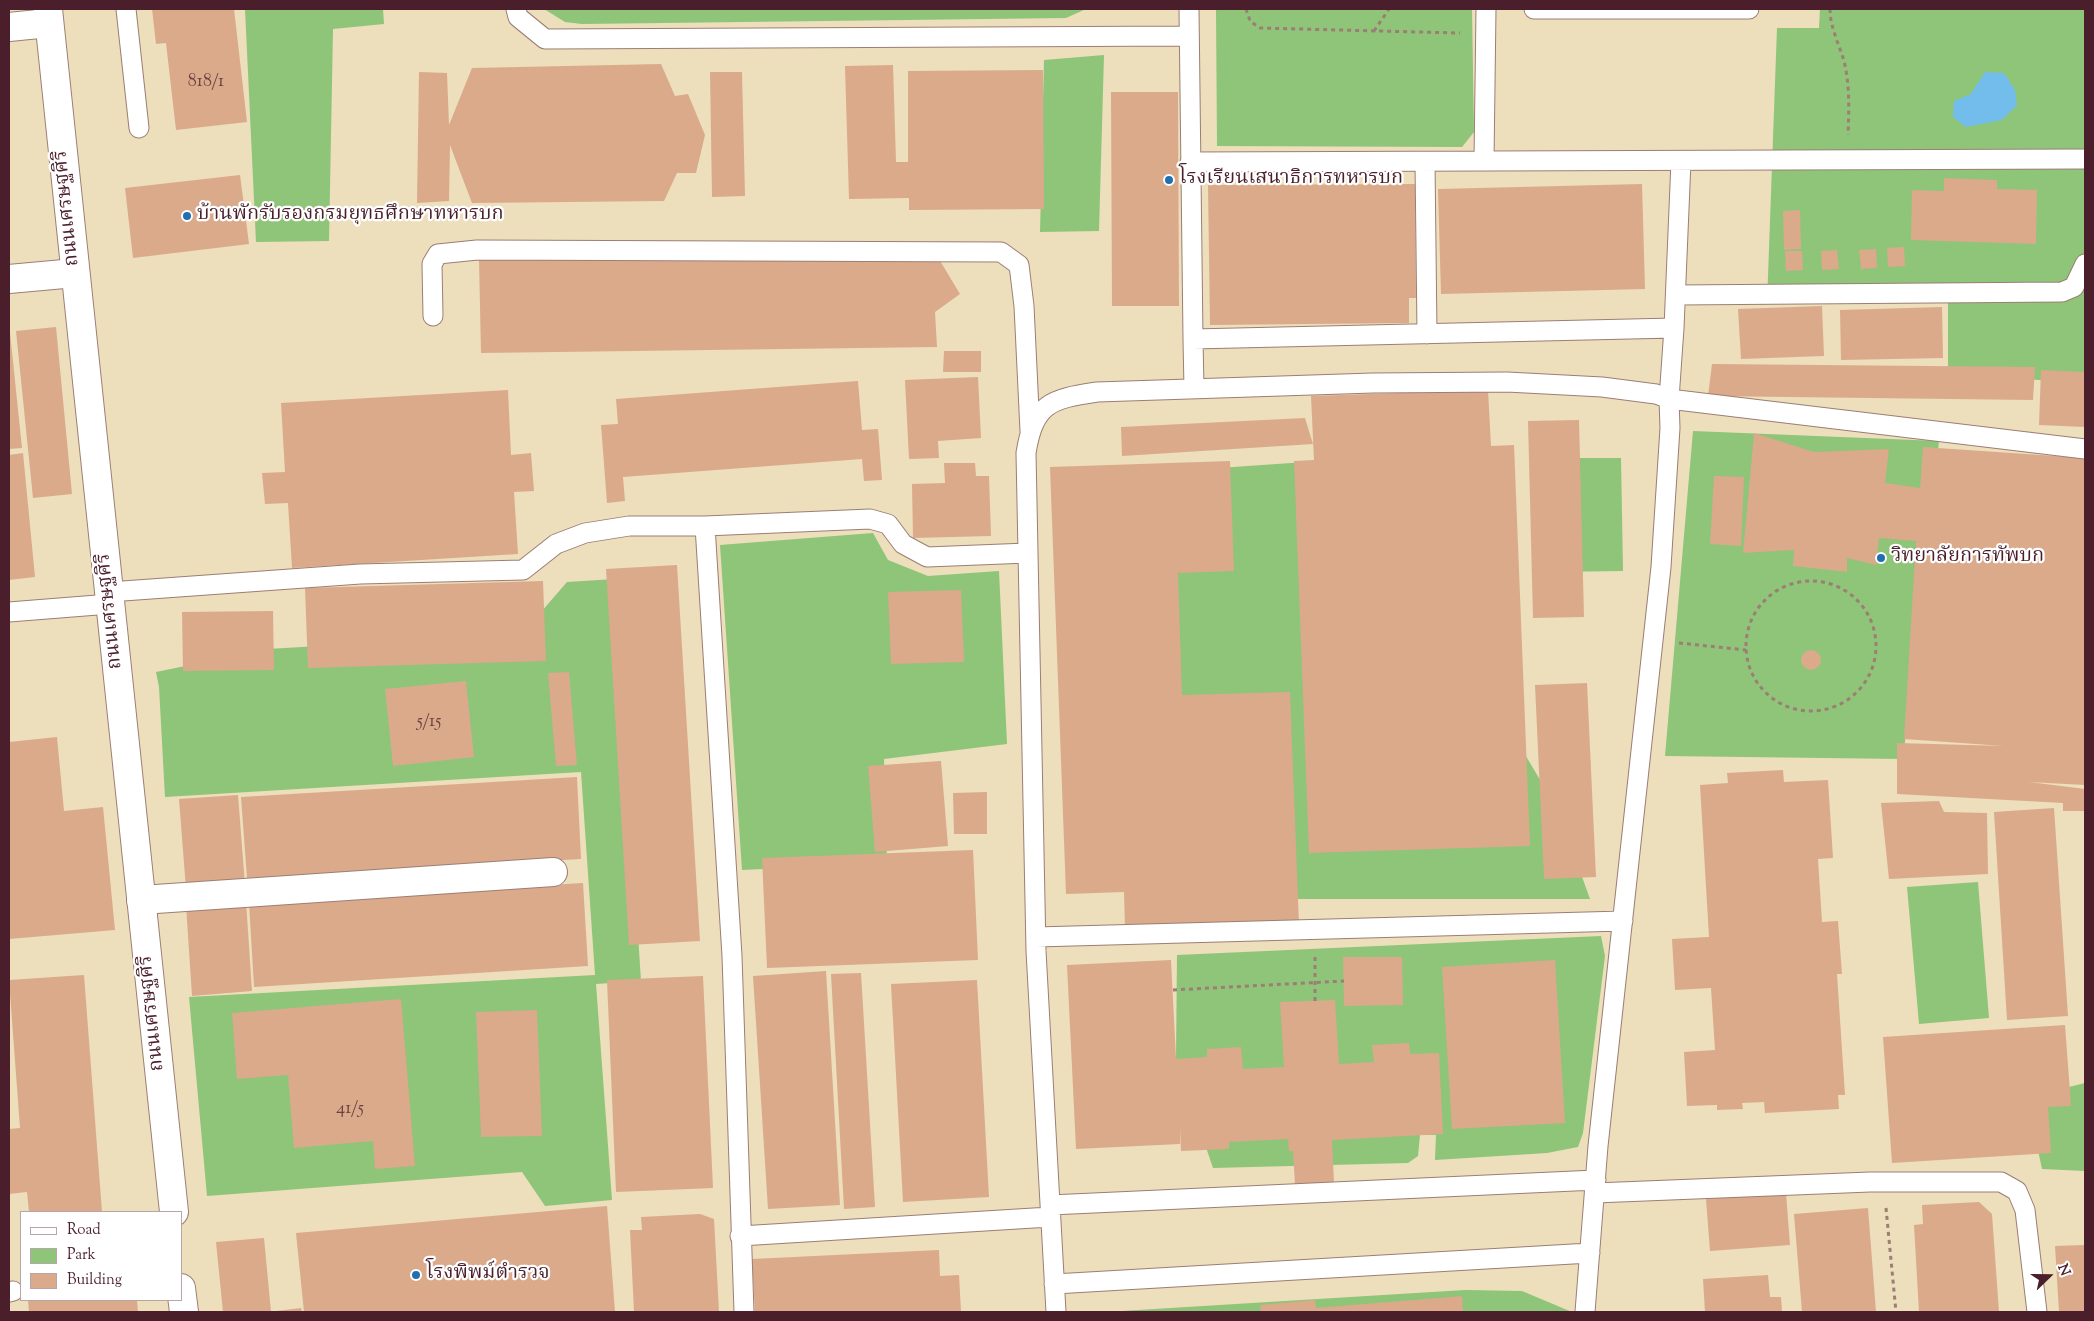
<!DOCTYPE html>
<html>
<head>
<meta charset="utf-8">
<style>
  body { margin:0 }
  #map { position:relative; width:2094px; height:1321px; overflow:hidden; background:#eddebc; font-family:"Sorts Mill Goudy",serif }
  canvas { display:block }
  .frame { position:absolute; inset:0; border:10px solid #4a1f2b; pointer-events:none }
  .legend { position:absolute; left:20px; top:1211px; width:162px; height:90px; box-sizing:border-box; background:#fff; border:1px solid #b7a5aa; margin:0; padding:6px 9px; list-style:none; font-size:15px; color:#4a1f2b }
  .legend li { display:flex; align-items:center; gap:10px; height:25px }
  .legend b { width:25px; border:1px solid #b7a5aa }
  .north { position:absolute; left:2024px; top:1251px; width:50px; height:50px; -webkit-text-stroke:4px #fff; paint-order:stroke; rotate:68deg; font-size:14px; font-weight:700; line-height:20px; text-align:center; color:#4a1f2b }
  .north::after { content:''; display:block; margin:auto; width:18px; height:22px; background:#4a1f2b; clip-path:polygon(50% 0,100% 100%,50% 72%,0 100%) }
</style>
</head>
<body>
<div id="map">
<canvas width="2094" height="1321"></canvas>
<div class="frame"></div>
<ul class="legend">
<li><b style="height:6px;background:#fff"></b>Road</li>
<li><b style="height:14px;background:#8ec578"></b>Park</li>
<li><b style="height:14px;background:#daaa8b"></b>Building</li>
</ul>
<div class="north">N</div>
</div>
<script>
const g = document.querySelector('canvas').getContext('2d');
g.lineJoin = 'round';
function fill(path, color) { g.fillStyle = color; g.fill(path, 'evenodd'); }
function strokePath(path, color, width, dash) { g.strokeStyle = color; g.lineWidth = width; g.lineCap = dash ? 'butt' : 'round'; g.setLineDash(dash || []); g.stroke(path); }
function write(font, color, halo, rows, align = 'center') {
  g.font = font + ' "Sorts Mill Goudy","Noto Serif Thai",serif'; g.lineWidth = 4.5; g.setLineDash([]); g.textBaseline = 'middle'; g.strokeStyle = halo; g.fillStyle = color; for (const [text, x, y, turn = 0] of rows) {
    g.save(); g.translate(x, y); g.rotate((+turn || 0) * Math.PI / 180); g.textAlign = isNaN(turn) ? turn : align; if (halo) g.strokeText(text, 0, 0); g.fillText(text, 0, 0); g.restore();
  }
}
fill(new Path2D(`
  M245,9H383L384,24L333,29L329,241L256,242Z
  M544,9H1086L1066,18L582,24L565,22Z
  M1216,9H1472L1474,132L1462,147L1217,146Z
  M1820,9H2085V383L1948,374V302L1767,304L1777,28H1819Z
  M1104,55L1099,231L1040,232L1044,60Z
  M1693,431L1939,441L1903,759L1665,756Z
  M1546,458H1621L1623,571L1549,572Z
  M1349,459L1558,810L1590,899H1192L1161,472Z
  M873,533L888,560L928,576L999,571L1007,744L884,759L887,863L742,870L720,545Z
  M615,579L641,981L596,984L612,1200L545,1206L522,1172L207,1196L189,997L595,975L581,772L165,797L159,687L156,672L268,649L522,634L567,582Z
  M1978,882L1989,1018L1919,1024L1907,887Z
  M1601,936L1605,956L1583,1133L1578,1147L1547,1153L1435,1160L1436,1135H1420L1418,1156L1408,1163L1213,1168L1176,1059L1177,955Z
  M2085,1083V1171L2042,1169L2034,1132L2053,1091Z
  M1465,1290L1522,1291L1572,1312H1105Z`), '#8ec578');
fill(new Path2D(`
  M1985,72L2004,73L2015,90L2017,105L2002,120L1966,127L1953,117L1954,101L1971,94Z`), '#73bdec');
fill(new Path2D(`
  M152,9H234L247,122L176,130L166,43L156,44Z
  M661,64L675,96L688,94L705,135L696,173H677L664,201L472,203L450,145L449,201L417,203L419,72L447,73L449,125L472,68Z
  M893,65L896,162H908V71L1043,70L1044,209L909,210V198L849,199L845,66Z
  M710,72H742L745,196L712,197Z
  M1111,92H1178L1179,306H1112Z
  M240,175L249,244L133,258L125,188Z
  M1944,178L1997,180V189L2037,190L2036,244L1911,240L1912,190L1944,191Z
  M1415,184L1416,298H1409V323L1210,325L1208,185Z
  M1642,184L1645,289L1441,294L1438,189Z
  M1800,210L1801,249L1784,250L1783,211Z
  M1904,247L1905,266L1888,267L1887,248Z
  M1876,249L1877,268L1861,269L1859,250Z
  M1837,250L1839,269L1822,270L1821,251Z
  M1785,251H1802L1803,270L1786,271Z
  M479,259H939L960,294L935,312L937,347L481,353Z
  M1822,306L1824,356L1741,359L1738,309Z
  M1942,307L1943,358L1841,360L1840,310Z
  M9,323L22,448L9,449Z
  M56,327L72,494L33,498L16,331Z
  M944,351H981V372H943Z
  M1712,364L2035,367L2033,400L1708,396Z
  M2041,370L2085,372V427L2039,425Z
  M978,377L981,438L938,441L939,458L909,459L905,380Z
  M858,381L862,430L878,429L882,480L864,481L862,459L623,477L625,501L607,503L601,425L618,424L616,399Z
  M508,390L511,455L531,453L534,491L514,492L518,554L292,568L288,503L265,504L262,473L285,472L281,403Z
  M1488,390L1491,446L1514,445L1530,846L1309,853L1294,461L1314,460L1311,396Z
  M1305,418L1313,444L1122,456L1121,427Z
  M1579,420L1584,617L1533,618L1528,421Z
  M1754,433L1814,452L1889,449L1885,483L1920,488L1923,447L2085,458V785L2029,782L2085,789V811H2063V803L1897,794V743L2004,746L1904,739L1916,541L1879,538L1876,565L1847,558V572L1793,566L1794,550L1743,553Z
  M23,453L35,577L9,580V455Z
  M1230,461L1234,571L1178,573L1182,695L1290,692L1299,924L1125,930L1124,892L1066,894L1050,467Z
  M944,463H975L976,476H989L991,536L913,538L912,484L945,483Z
  M1714,476L1744,477L1741,546L1710,544Z
  M677,565L700,941L629,945L606,569Z
  M543,581L546,661L308,668L305,588Z
  M961,590L964,662L891,664L888,592Z
  M273,611L274,670L183,671L182,612Z
  M1801 660a10 10 0 1 1 20 0a10 10 0 1 1-20 0Z
  M569,672L577,765L556,766L548,673Z
  M466,681L474,757L393,766L385,689Z
  M1587,683L1596,877L1544,879L1535,685Z
  M57,737L64,811L103,807L115,930L9,939V742Z
  M941,761L948,846L875,852L868,766Z
  M1783,770L1784,782L1828,780L1833,858L1818,859L1822,922L1838,921L1842,974H1837L1845,1095H1838L1839,1109L1765,1113L1764,1102L1742,1103L1743,1109L1717,1110V1105L1687,1106L1684,1052L1715,1050L1711,988L1675,990L1672,939L1709,937L1700,785L1728,783L1727,773Z
  M577,777L581,859L247,878L241,797Z
  M987,792V834H954L953,793Z
  M238,795L245,885L186,889L179,799Z
  M1939,801L1944,812L1987,813L1988,874L1889,879L1881,803Z
  M2054,808L2068,1016L2007,1020L1994,812Z
  M973,850L978,960L767,968L762,858Z
  M583,883L588,966L254,987L249,903Z
  M246,901L252,991L192,996L186,905Z
  M1343,957H1402L1403,1005L1344,1006Z
  M1171,960L1176,1059L1207,1057V1049L1241,1047L1243,1069L1284,1067L1280,1002L1335,1000L1339,1064L1374,1062L1372,1045L1409,1043L1410,1054L1439,1053L1443,1134L1332,1140L1334,1183L1295,1185L1293,1151H1289L1288,1139L1229,1142V1149L1181,1151L1180,1128V1144L1076,1149L1067,965Z
  M1555,960L1565,1123L1452,1129L1442,967Z
  M826,971L840,1205L768,1209L753,976Z
  M861,973L875,1207L844,1209L831,974Z
  M84,975L102,1212H29L27,1192L9,1194V1129L20,1128L9,980Z
  M703,976L713,1188L616,1192L607,980Z
  M977,980L989,1197L903,1202L891,984Z
  M401,999L415,1166L375,1169L373,1141L294,1148L288,1075L237,1079L232,1013Z
  M537,1010L542,1136L481,1137L476,1012Z
  M2065,1025L2071,1106L2048,1107L2051,1153L1892,1163L1883,1037Z
  M1786,1193L1790,1245L1710,1251L1706,1199Z
  M1979,1202L1992,1214L1999,1312H1919L1914,1225L1923,1224L1922,1205Z
  M607,1206L615,1312H304L296,1233Z
  M1868,1208L1876,1312H1802L1794,1214Z
  M700,1214L714,1219L719,1312H634L630,1230H642L641,1217Z
  M264,1238L271,1312H223L216,1242Z
  M2085,1245V1312H2059L2055,1246Z
  M939,1250L940,1276L959,1275L961,1312H755L752,1259Z
  M1768,1275L1770,1297H1781L1782,1312H1705L1703,1279Z
  M1462,1296L1463,1312H1261L1260,1305L1315,1300L1316,1308Z
  M28,1300H137L138,1312H29Z
  M301,1308L302,1312H276V1311Z`), '#daaa8b');
const service = new Path2D(`
  M126,9L139,128
  M516,9L518,17L545,39L1189,36
  M1189,9L1193,339L1674,328
  M1534,9H1749
  M1484,161L1486,9
  M1681,161L1674,328L1669,399L2085,449
  M1190,162L2085,159
  M1425,162L1427,334
  M1676,295L2062,292L2074,287L2085,264
  M433,316L432,264L438,254L477,250L1001,252L1019,265L1024,306L1030,431
  M1193,339L1194,389
  M705,526L732,956L744,1312
  M109,592L360,574L523,570L556,544L585,533L629,526H705L870,519L888,524L903,544L927,557L1028,553
  M9,612L110,604
  M1036,937L1623,921
  M1595,1193L1870,1182H2001L2017,1191L2025,1210L2037,1312
  M1050,1205L1596,1180
  M740,1236L1050,1217
  M1054,1284L1590,1253
  M9,1292L13,1291
  M1056,1312L1036,951L1026,453C1034,403 1051,399 1097,392L1373,383L1507,382L1602,387L1656,394L1669,399L1670,428L1661,567L1598,1146L1585,1312`);
const minor = new Path2D(`
  M9,27L49,23
  M9,279L75,273
  M141,900L553,872`);
const tertiary = new Path2D(`
  M48,9L174,1212
  M181,1288L184,1312`);
strokePath(service, '#9c7e74', 21);
strokePath(minor, '#9c7e74', 30);
strokePath(tertiary, '#9c7e74', 30);
strokePath(new Path2D(`
  M1246,9L1250,21L1260,28L1460,33
  M1830,9C1830,27 1839,44 1844,61C1850,86 1849,110 1848,135
  M1374,31L1389,9
  M1746 646a65 65 0 1 1 130 0a65 65 0 1 1-130 0Z
  M1679,643L1746,650
  M1173,990L1344,981
  M1315,1001V954
  M1886,1208L1896,1312`), '#9c7e74', 3, [4, 4]);
strokePath(service, '#fff', 19);
strokePath(minor, '#fff', 28);
strokePath(tertiary, '#fff', 28);
for (const [x, y, r, color] of [
  [1169,180,5,"#1f6fb2"],
  [187,216,5,"#1f6fb2"],
  [1881,558,5,"#1f6fb2"],
  [416,1275,5,"#1f6fb2"]
]) { const dot = new Path2D(); dot.arc(x, y, r, 0, 2 * Math.PI); g.fillStyle = color; g.fill(dot); strokePath(dot, '#fff', 2); }
write('18px', '#6e4243', null, [
  ["818/1",206,83],
  ["5/15",429,723],
  ["41/5",350,1110]
]);
write('20px', '#4a1f2b', '#fff', [
  ["โรงเรียนเสนาธิการทหารบก",1179,180],
  ["บ้านพักรับรองกรมยุทธศึกษาทหารบก",197,216],
  ["วิทยาลัยการทัพบก",1891,558],
  ["โรงพิพม์ตำรวจ",426,1275]
], 'left');
write('20px', '#4a1f2b', '#fff', [
  ["ถนนเศรษฐศิริ",68,208,-96],
  ["ถนนเศรษฐศิริ",111,611,-96],
  ["ถนนเศรษฐศิริ",153,1013,-96]
]);
</script>
</body>
</html>
